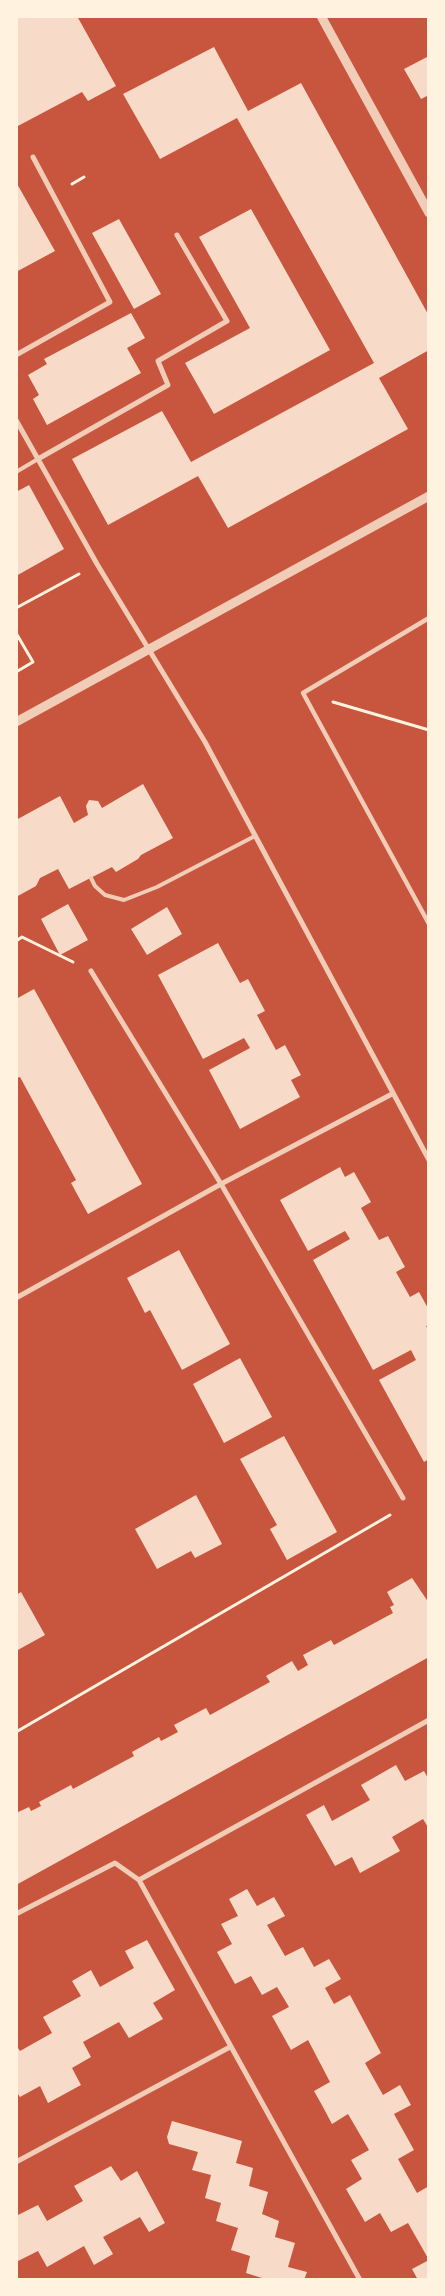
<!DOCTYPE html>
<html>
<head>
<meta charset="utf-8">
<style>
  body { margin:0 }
  #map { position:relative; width:445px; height:2296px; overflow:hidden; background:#c8553d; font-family:"Space Grotesk",sans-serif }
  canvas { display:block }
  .frame { position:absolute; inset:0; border:18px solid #fff3e0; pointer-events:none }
</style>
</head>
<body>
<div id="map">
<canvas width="445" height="2296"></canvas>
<div class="frame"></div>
</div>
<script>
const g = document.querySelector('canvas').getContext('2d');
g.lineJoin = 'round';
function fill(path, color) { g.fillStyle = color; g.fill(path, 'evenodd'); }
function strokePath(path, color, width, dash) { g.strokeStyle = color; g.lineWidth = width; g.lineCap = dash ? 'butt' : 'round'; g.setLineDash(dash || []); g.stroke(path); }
fill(new Path2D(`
  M16,16H77L116,86L88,101L82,92L16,127Z
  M214,47L248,111L301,83L429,316V350L379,378L408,429L228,528L198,476L108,525L72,459L162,411L191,462L374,363L237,118L160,159L123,94Z
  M429,56V95L421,99L404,69Z
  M16,182L55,251L16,272Z
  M251,209L330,350L214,414L185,363L250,328L199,237Z
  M119,219L161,294L134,309L92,233Z
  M131,313L145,338L127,348L141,373L47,425L33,399L39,395L28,375L47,364L44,359Z
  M29,485L64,549L16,576V492Z
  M143,784L173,838L141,855L138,859L116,872L112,867L69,889L58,869L40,878L36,886L16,897V820L60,796L74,823L88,815L86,806L89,800L98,801L102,808Z
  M68,904L88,940L60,955L41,919Z
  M167,907L182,934L147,955L131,929Z
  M218,943L240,983L248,979L265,1011L257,1015L276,1050L285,1045L301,1075L291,1080L300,1097L240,1129L209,1070L250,1048L244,1038L203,1059L158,975Z
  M34,989L142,1184L88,1214L71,1183L76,1180L20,1077L16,1078V999Z
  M340,1167L345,1177L354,1172L371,1202L361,1208L379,1240L388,1236L405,1267L396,1272L410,1297L419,1292L429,1310V1325L426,1326L429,1331V1459L424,1462L379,1380L416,1360L411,1350L373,1370L313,1260L350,1239L345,1231L308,1251L280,1200Z
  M179,1250L230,1344L182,1370L150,1310L145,1313L127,1278Z
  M240,1358L272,1417L224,1443L193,1384Z
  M284,1436L337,1532L287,1560L270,1529L277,1525L240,1459Z
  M196,1495L222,1544L195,1558L191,1551L157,1569L135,1529Z
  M412,1578L429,1603V1657L16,1885V1813L29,1807L31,1811L41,1806L39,1802L71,1785L73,1789L134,1756L132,1752L159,1737L161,1741L178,1732L174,1725L206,1708L210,1715L270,1682L266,1676L292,1661L298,1671L308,1665L303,1655L331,1640L334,1645L393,1613L390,1607L394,1605L387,1592Z
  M21,1592L45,1635L16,1651V1595Z
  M396,1765L405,1781L424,1771L429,1780V1829L423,1819L392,1837L400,1851L360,1873L352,1857L335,1866L306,1815L324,1805L332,1821L370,1800L361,1785Z
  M247,1889L257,1906L274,1897L285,1916L267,1925L285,1956L303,1947L314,1967L329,1959L341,1979L325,1988L334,2004L350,1995L381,2053L365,2063L383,2095L400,2085L411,2105L394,2114L414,2150L398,2159L417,2193L429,2186V2280H418L412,2269L429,2260L408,2223L391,2232L380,2213L365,2222L346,2189L362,2179L351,2160L369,2150L348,2114L332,2124L323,2107L314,2091L330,2082L308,2040L291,2050L272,2016L289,2007L277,1987L262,1995L251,1976L235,1984L217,1952L232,1944L221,1924L238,1916L229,1899Z
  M147,1940L175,1990L153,2003L163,2019L129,2038L119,2022L83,2042L91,2057L72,2068L81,2085L48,2103L40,2086L20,2097L16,2091V2045L20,2051L52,2033L43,2017L81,1996L72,1981L91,1970L100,1987L134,1968L125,1951Z
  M172,2121L242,2141L236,2163L253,2168L249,2186L268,2192L262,2214L279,2221L275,2237L295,2243L288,2267L307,2272L304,2280H262V2278L246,2273L250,2256L231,2250L238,2228L216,2221L221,2203L205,2198L211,2175L192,2170L198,2152L169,2144L167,2137Z
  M111,2166L121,2181L137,2171L165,2223L149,2232L140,2217L103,2237L113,2254L94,2265L84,2246L47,2267L38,2251L16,2262V2211L18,2215L38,2205L47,2221L83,2201L74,2186Z`), '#f7dbc8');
strokePath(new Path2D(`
  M72,184L84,177
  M16,608L79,574
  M16,633L33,662L16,672
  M333,702L429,730
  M16,941L22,937L73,962
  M16,1732L390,1515`), '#fff3e0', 3);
strokePath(new Path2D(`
  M16,472L38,459
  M91,878L95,886L105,895L124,900L157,887L255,836`), '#f1ccb7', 4);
strokePath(new Path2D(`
  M429,618L303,693L429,924`), '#f1ccb7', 4.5);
strokePath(new Path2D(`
  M16,355L110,302L33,157
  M16,420L97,564L205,742L429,1160
  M38,459L168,385L158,361L227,321L177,235
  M91,971L221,1184L403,1498
  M16,1298L221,1184L392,1094
  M139,1880L429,1720
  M16,1914L115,1863L139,1880L360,2280
  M16,2162L230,2047`), '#f1ccb7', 5);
strokePath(new Path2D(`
  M321,16L429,213
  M16,722L429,496`), '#f1ccb7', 9);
</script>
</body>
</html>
